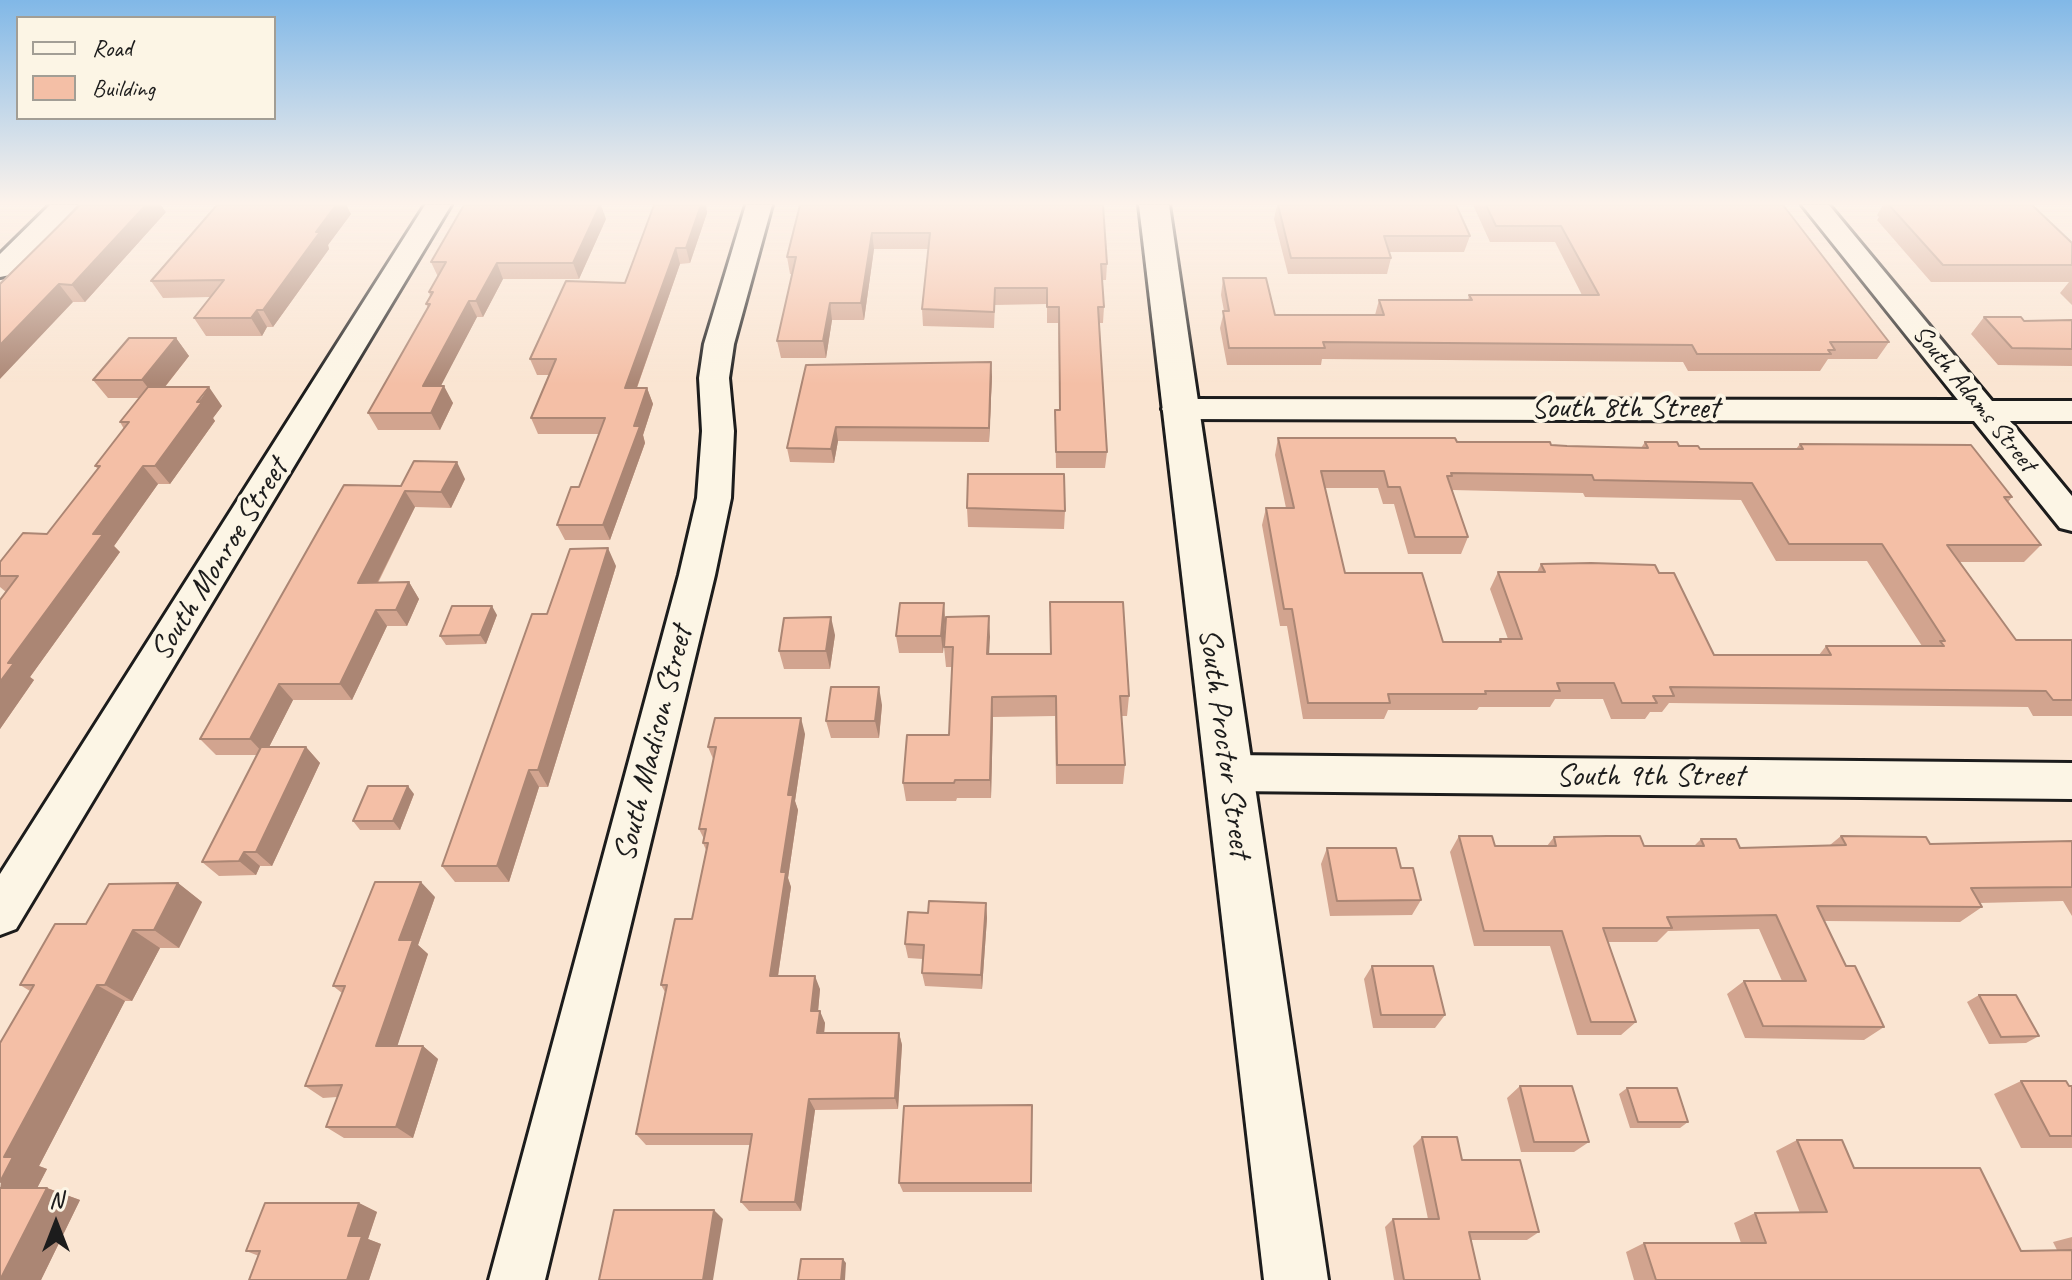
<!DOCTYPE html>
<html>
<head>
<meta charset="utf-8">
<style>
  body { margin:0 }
  #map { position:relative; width:2072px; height:1280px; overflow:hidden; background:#fae5d2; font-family:Caveat,sans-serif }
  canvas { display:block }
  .legend { position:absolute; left:16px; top:16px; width:260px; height:104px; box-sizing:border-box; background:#fcf5e5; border:2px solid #a29e95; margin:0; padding:10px 14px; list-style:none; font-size:24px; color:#1c1c1c }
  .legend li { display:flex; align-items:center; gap:16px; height:40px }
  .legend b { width:40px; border:2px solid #a29e95 }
  .north { position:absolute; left:16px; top:1184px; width:80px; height:80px; -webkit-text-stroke:6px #fcf5e5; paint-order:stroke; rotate:0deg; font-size:22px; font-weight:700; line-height:32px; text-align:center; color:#1c1c1c }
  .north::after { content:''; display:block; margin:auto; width:28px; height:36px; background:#1c1c1c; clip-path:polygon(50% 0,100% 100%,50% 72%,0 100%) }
</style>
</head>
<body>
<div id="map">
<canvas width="2072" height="1280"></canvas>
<ul class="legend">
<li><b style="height:10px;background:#fcf5e5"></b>Road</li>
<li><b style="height:22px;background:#f4bfa6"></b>Building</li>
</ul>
<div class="north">N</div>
</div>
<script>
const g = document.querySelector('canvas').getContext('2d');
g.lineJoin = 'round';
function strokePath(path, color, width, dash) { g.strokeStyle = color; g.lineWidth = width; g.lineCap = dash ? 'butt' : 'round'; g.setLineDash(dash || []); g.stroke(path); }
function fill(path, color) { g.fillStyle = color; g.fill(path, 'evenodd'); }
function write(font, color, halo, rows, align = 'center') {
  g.font = font + ' Caveat,sans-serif'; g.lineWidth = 8; g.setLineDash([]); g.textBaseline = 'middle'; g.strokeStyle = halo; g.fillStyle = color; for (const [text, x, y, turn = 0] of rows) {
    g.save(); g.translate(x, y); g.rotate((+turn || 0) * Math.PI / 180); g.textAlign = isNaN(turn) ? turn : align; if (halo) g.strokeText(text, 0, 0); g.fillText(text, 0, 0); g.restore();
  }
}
const minor = new Path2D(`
  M50,205H78L10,275L0,277V254Z
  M425,205H451L16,929L0,935V874Z
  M746,205H772L734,344L729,378L734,431L731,498L715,575L545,1280H489L679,575L697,498L702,431L699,378L704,344Z
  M1802,205H1829L1992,401H2072V421H2010L2072,496V531L2060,528L1974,421L1178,419L1167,416L1162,409L1167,402L1178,399L1958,400Z
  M1228,755L2072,763V799L1228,791L1213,786L1207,773L1213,760Z`);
const tertiary = new Path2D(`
  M1139,205H1169L1328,1280H1264Z`);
strokePath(minor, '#1c1c1c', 6);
strokePath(tertiary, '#1c1c1c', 6);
fill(minor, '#fcf5e5');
fill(tertiary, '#fcf5e5');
fill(new Path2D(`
  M217,205H346L351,214L328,245L329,249L273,327H267L262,336H206L194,318L211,297L163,298L151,281Z
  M654,205H706L707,213L690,263L680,264L637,388H647L653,404L643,435L645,443L610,540H565L557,525L579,487L599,434H538L531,418L549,375H537L530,359L625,283Z
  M800,205L1107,264L1106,280H1102L1104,307L1103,323H1099L1107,452L1105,468H1056L1055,410H1060L1058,323H1047V304L995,305L994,328L923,326L922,309L928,249H874L864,320H832L826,358H781L777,341L792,274H790L787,257Z
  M1277,205H1456L1470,236L1464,252H1389L1391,258L1387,274H1288L1274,219Z
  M1473,205H1783L1889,342L1877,359H1828L1820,371H1688L1683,362L1322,359L1321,365H1227L1220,328L1224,311L1221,295L1223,278L1275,315H1375L1379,300H1468L1469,295H1582L1555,242H1490Z
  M1883,205H2032L2072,243V305L2060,293L2069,282H1931L1877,220L1879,217L1877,215Z
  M166,212L85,302H73L0,284Z
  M606,219L579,279H503L483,317H477L440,386L453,403L440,430H378L368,413L428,308L426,304L430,296L429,292L438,277L431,262Z
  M1984,317L2024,321L2072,320V366L1998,365L1971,334Z
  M176,338L189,356L165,387L222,406L213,418L215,421L170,484H158L114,546L120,552L30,677L34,680L0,729L6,592L0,587V562L47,534L98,469L95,466L124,429L120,422L139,398H108L93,380Z
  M806,365L992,376L989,442L838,441L834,463L790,462L787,448Z
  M1278,438L1641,448L1645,442L1700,449H1796L1800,444L2012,497L2008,502L2041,545L2024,562H1960L2016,640H2072V716H2033L2028,707L1669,703L1662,712H1650L1645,719H1611L1603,699H1555L1550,707H1479L1477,710H1388L1384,719H1303L1287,626H1280L1262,525L1266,508H1286L1275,455ZM1325,488H1378L1383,504H1394L1408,554H1461L1468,537L1452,490L1583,493L1585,497L1741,500L1776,561H1867L1922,646H1826L1819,655H1714L1659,573L1541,564L1537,572H1498L1490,589L1508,639H1500L1498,642H1443L1345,573Z
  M465,479L451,508L415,507L378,583L409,582L419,599L407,626H387L352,700H293L269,747H306L320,763L272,866H260L256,875L219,876L202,862L257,755H216L200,739L401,486Z
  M967,508L1065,511L1064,529L968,527Z
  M616,566L548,787H539L509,882H455L442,866L547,614Z
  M944,603L945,621L943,653H899L896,636Z
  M497,615L486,644L446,645L440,636Z
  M989,616V654L1129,696L1127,716H1121L1125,765L1123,784H1056L1055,716L993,717L991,798H957L956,801H906L903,783L949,735L952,667H946L944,647Z
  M835,635L830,669H784L779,651Z
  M882,705L879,738H831L826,721Z
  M805,734L795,801L798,810L788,878L791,887L778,976L820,989L818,1011L825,1023L824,1033H899L902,1045L898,1109L815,1110L801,1211H749L741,1202L750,1145H646L636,1134L665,992L661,985L692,919L706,850L703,843L704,839L699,829L714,761L708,747Z
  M414,794L400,830H360L353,821Z
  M1459,836L1495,846H1547L1554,837L1644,846H1694L1701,839L1740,848L1830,845L1841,836L1930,844L2072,841V916L2063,901L1979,903L1982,907L1960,922L1824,921L1846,966L1884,1027L1864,1040L1745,1038L1727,994L1744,981H1782L1759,929L1668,931L1657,942H1608L1636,1022L1621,1035H1577L1550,946H1474L1450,852Z
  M1327,848L1401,868L1421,900L1412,915L1330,916L1321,864Z
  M178,883L202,902L179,948H160L132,1001H125L39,1166L47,1169L37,1188H47L80,1200L41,1280H0L30,991L20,985L86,924Z
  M435,897L418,945L428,954L397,1046H423L438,1059L413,1138H344L326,1127L337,1097L323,1098L305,1086L342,993L333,986Z
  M986,903L987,918L982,989L925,986L922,973L923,959L908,958L905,944L928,913Z
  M1372,966L1445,1015L1435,1028H1373L1364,979Z
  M1979,995L2039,1036L2026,1043L1989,1044L1967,1002Z
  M2021,1081L2072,1086V1148H2021L1994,1094Z
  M1520,1086L1589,1142L1574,1152H1521L1507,1098Z
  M1627,1088L1688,1122L1680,1128H1630L1619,1094Z
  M1032,1105V1192H903L899,1183Z
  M1422,1137L1539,1232L1527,1240H1471L1480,1280H1394L1385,1227L1393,1219H1428L1413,1146Z
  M1797,1140L2021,1251L2057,1250L2053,1242L2072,1237V1280H1634L1626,1252L1644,1243H1741L1734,1223L1755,1213H1800L1776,1151Z
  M359,1203L377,1212L368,1239L381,1244L369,1280H249L259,1256L246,1251Z`), '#d2a48f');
fill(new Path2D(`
  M146,205H161L166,212L85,302L72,285Z
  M336,205H346L351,214L328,245L329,249L273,327L263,310L316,232Z
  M600,205H601L606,219L579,279L573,263Z
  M701,205H706L707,213L690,263L686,248Z
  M872,233L874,249L864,320L861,303Z
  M676,248L680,264L631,404L625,388Z
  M497,263L503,279L483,317L476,301Z
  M59,284L73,302L0,379V345Z
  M469,301L477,317L432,403L423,386Z
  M830,303L832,320L826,358L823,341Z
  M257,310L267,327L262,336L251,318Z
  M176,338L189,356L156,398L142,380Z
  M991,362L992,376L989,442V428Z
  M444,386L453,403L440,430L431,413Z
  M209,387L222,406L213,418L215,421L170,484L155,466Z
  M647,388L653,404L643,435L645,443L610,540L603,525Z
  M836,427L838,441L834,463L831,449Z
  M457,462L465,479L451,508L441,492Z
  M143,466L158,484L114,546L120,552L30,677L34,680L0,729V682L8,663L93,534Z
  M405,491L415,507L369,599L358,583Z
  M608,548L616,566L548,787L538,770Z
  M409,582L419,599L407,626L396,610Z
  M944,603L945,621L943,653L941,636Z
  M492,606L497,615L486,644L480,635Z
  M376,610L387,626L352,700L340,684Z
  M989,616L990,637L988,674L987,654Z
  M831,617L835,635L830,669L826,651Z
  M279,684L293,700L265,755L250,739Z
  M879,687L882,705L879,738L875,721Z
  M992,697L993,717L991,798L990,780Z
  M801,718L805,734L795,801L798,810L788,878L791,887L776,989L770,976L788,795Z
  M306,747L320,763L272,866L256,852Z
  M529,770L539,787L509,882L497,866Z
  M408,786L414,794L400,830L393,821Z
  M244,852L260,866L256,875L239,861Z
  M421,882L435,897L418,945L428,954L393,1059L376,1046L399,940Z
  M178,883L202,902L179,948L154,930Z
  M986,903L987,918L982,989L981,975Z
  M133,930L160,948L132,1001L105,985Z
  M815,976L820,989L817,1023L811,1011Z
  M97,985L125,1001L39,1166L47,1169L31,1200L0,1190L4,1157Z
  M820,1011L825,1023L823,1045L817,1033Z
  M899,1033L902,1045L898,1109L895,1098Z
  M423,1046L438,1059L413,1138L396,1127Z
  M809,1099L815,1110L801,1211L795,1202Z
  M47,1188L80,1200L41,1280H0Z
  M359,1203L377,1212L368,1239L381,1244L369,1280H347L348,1236Z
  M714,1210L723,1219L713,1280H703Z
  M843,1259L846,1263L845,1280H841Z`), '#ab8674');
const building = new Path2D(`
  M80,205H146L72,285L59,284L0,345V284Z
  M217,205H336L316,232H320L263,310H257L251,318H194L224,280L151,281Z
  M464,205H600L573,263H497L476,301H469L423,386H444L431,413H368L430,304H426L433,292H429L446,262H431Z
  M654,205H701L686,248H676L625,388H647L634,426H640L603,525H557L571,487H579L605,418H531L556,359H530L566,281L625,283Z
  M800,205H1103L1107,264H1101L1104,307H1098L1107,452H1056L1055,410H1060L1059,307H1047V288H995L994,312L922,309L930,233H872L861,303H830L823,341H777L796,257H787Z
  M1278,205H1456L1470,236H1384L1391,258H1291Z
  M1486,205H1783L1889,342H1830L1835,350H1828L1831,354H1697L1692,345L1323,342L1325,348H1229L1223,311H1229L1223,278H1266L1275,315H1384L1379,300H1472L1469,295H1599L1561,226H1496Z
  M1889,205H2032L2072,243V265H1943Z
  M1984,317H2021L2024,321L2072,320V349L2012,348Z
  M129,338H176L142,380H93Z
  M991,362L989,428L836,427L831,449L787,448L806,365Z
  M148,387H209L197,402H202L155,466H143L93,534H103L8,663H14L0,682V600L18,576H0V562L23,533L47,534L100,466H95L129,422H120Z
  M1278,438H1455L1457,442H1550L1551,445L1567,446L1648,448L1645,442H1677L1679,446H1698L1700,449H1803L1800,444L1971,445L2012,497H2004L2041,545H1947L2016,640H2072V700H2053L2046,691L1670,687L1674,696H1653L1657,703H1622L1614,683H1557L1560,691H1485L1486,694H1388L1390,703H1308L1292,609H1284L1266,508H1294ZM1321,471H1384L1388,487H1400L1415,537H1468L1447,476H1452L1451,473L1592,475L1594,480L1752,483L1789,544H1882L1945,641H1940L1944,646H1826L1831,655H1714L1674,573H1659L1655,565L1591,563L1541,564L1545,572H1498L1522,639H1500L1501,642H1443L1422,573H1345Z
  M414,461L457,462L441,492L405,491L358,583L409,582L396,610H376L340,684H279L250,739H200L344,485L401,486Z
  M968,474H1064L1065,511L967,508Z
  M608,548L538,770H529L497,866H442L532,614H547L570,549Z
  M1050,602H1123L1129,696H1120L1125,765H1057L1056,696L992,697L990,780H955L954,783H903L907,735H949L953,647H944L946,617L989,616L987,654H1051Z
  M900,603H944L941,636H896Z
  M452,606H492L480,635L440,636Z
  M831,617L826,651H779L784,618Z
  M831,687H879L875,721H826Z
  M715,718H801L788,795H793L781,872H786L770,976H815L811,1011H820L817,1033H899L895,1098L809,1099L795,1202H741L752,1134H636L667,985H661L675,919H692L708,843H703L706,829H699L716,747H708Z
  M261,747H306L256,852H244L239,861L202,862Z
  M368,786H408L393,821H353Z
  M1459,836H1492L1495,846H1556L1554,837L1607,836H1640L1644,846H1704L1701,839H1736L1740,848L1846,845L1841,836L1926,837L1930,844L2072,841V887L1971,888L1982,907L1817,906L1846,966H1855L1884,1027L1763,1026L1744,981H1806L1776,915L1667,917L1672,928H1603L1636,1022H1591L1562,931H1484Z
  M1327,848H1396L1401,868H1413L1421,900L1337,901Z
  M375,882H421L399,940H413L376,1046H423L396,1127H326L342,1085L305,1086L345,986H333Z
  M178,883L154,930H133L105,985H97L4,1157H13L0,1182V1043L34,985H20L55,924H86L109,884Z
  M929,901L986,903L981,975L922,973L924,945L905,944L908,912L928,913Z
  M1372,966H1433L1445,1015H1381Z
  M1979,995H2016L2039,1036L2001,1037Z
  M2021,1081H2066L2069,1086H2072V1136H2050Z
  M1520,1086H1572L1589,1142H1534Z
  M1627,1088H1677L1688,1122H1638Z
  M1032,1105L1031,1183H899L904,1106Z
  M1422,1137H1457L1462,1160H1520L1539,1232H1469L1480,1280H1404L1393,1219H1439Z
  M1797,1140H1842L1854,1168H1980L2021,1251L2072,1250V1280H1656L1644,1243H1766L1755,1213L1827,1212Z
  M0,1188H47L0,1280Z
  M265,1203H359L348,1236H362L347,1280H249L260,1251H246Z
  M614,1210H714L703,1280H599Z
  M801,1259H843L841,1280H798Z`);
fill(building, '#f4bfa6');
strokePath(building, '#ab8674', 2);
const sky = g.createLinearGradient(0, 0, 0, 384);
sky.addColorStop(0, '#81b8e7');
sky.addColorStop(0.53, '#fdf3eb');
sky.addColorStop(1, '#fdf3eb00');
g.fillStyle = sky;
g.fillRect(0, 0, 2072, 384);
write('26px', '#1c1c1c', '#fcf5e5', [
  ["South Adams Street",1974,399,51]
]);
write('32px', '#1c1c1c', '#fcf5e5', [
  ["South 8th Street",1625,409],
  ["South Monroe Street",220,560,-58],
  ["South Proctor Street",1224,743,82],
  ["South Madison Street",654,744,-76],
  ["South 9th Street",1650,777]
]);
</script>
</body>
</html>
